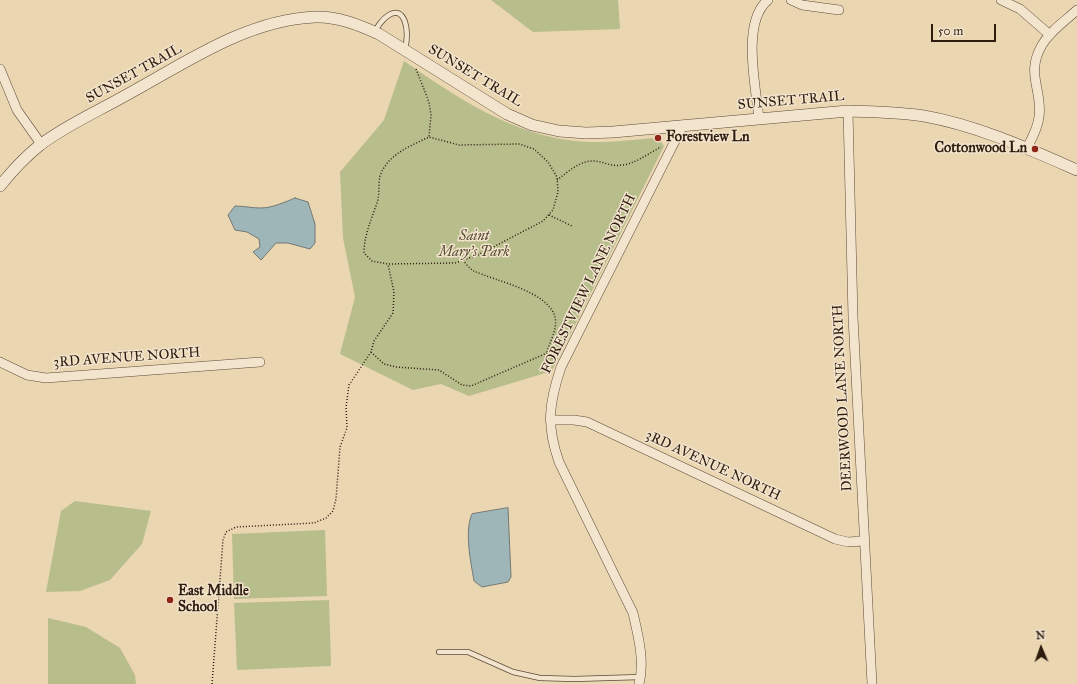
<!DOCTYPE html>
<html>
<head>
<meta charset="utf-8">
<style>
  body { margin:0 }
  #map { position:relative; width:1077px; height:684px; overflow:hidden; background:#ebd6b2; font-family:"IM FELL Great Primer",serif }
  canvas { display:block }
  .north { position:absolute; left:1021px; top:628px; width:40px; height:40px; -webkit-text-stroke:3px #f2e4cd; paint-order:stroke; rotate:358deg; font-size:11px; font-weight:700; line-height:16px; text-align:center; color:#2e1c0f }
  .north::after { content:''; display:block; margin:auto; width:14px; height:18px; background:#2e1c0f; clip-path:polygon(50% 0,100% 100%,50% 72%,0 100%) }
  .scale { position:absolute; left:931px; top:24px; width:65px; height:18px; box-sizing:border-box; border:2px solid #2e1c0f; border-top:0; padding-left:5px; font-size:12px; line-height:14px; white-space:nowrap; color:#2e1c0f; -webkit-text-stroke:3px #f2e4cd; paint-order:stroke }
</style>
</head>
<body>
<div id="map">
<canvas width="1077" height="684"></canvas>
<div class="north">N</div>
<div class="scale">50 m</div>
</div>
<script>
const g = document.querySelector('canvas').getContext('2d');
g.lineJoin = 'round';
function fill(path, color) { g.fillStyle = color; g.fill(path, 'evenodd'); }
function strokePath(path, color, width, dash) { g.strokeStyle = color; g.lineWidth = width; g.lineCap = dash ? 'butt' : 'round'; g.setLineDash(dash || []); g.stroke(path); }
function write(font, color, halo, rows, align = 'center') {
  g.font = font + ' "IM FELL Great Primer",serif'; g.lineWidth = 3; g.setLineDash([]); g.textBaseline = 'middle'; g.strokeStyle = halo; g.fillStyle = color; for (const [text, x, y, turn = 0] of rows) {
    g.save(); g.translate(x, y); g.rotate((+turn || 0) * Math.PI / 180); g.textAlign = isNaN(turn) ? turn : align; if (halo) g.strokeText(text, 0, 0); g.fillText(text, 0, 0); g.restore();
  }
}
fill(new Path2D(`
  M491,0H618L620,29L533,32Z
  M404,61C456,97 512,135 576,141C600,144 631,140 655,138L660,140L664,146L552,371L469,396L441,384L413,390L340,354L355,297L343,238L340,172L384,120Z
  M75,501L151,511L142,544L110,580L80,591L46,592L61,511Z
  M325,530L327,596L234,599L232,534Z
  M329,600L331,666L237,670L234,603Z
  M48,618L86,627L120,648L135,675L136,684H48Z`), '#b8bd8c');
const water = new Path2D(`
  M295,198L308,202L315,224V243L310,249L288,243H276L261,260L253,252L260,247L259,239L247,232L235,230L228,215L235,206C244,206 252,208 261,208C272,208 285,202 295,198Z
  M508,508L511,577L508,582L482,587L474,581C471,563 464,531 472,514Z`);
fill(water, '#9eb6b7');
strokePath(water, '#717874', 1);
const service = new Path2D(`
  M375,32C379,21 398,1 405,22C408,31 407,41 405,50
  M439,652H468L513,672L540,678L574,679L641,677`);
const minor = new Path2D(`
  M791,0L802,5L839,10
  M1001,0L1020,9L1050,35
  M0,69L17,110L41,144
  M848,111L853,317L872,684
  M759,119C756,87 741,22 768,0
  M1027,148C1032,138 1038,128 1039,117C1043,90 1025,74 1042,45C1050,31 1065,21 1077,10
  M0,362L27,375L46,378L260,362
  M550,420H574L587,422L835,539L848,542L864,541
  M639,684C645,661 638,635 633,613L559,462C546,425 549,403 561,367L683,125`);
const tertiary = new Path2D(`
  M0,186C12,171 25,157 40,145C65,126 94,113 121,98C181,66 244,20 315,17C337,16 359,25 379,34L507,114L532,125L559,131L586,133L613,132L848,111C874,112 899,112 924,116C976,125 1029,149 1077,170`);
strokePath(service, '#5d4a38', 6);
strokePath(minor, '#5d4a38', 10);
strokePath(tertiary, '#5d4a38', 12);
strokePath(new Path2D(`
  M416,69L429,102L431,115L429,137C410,146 387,155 380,176C378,184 380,194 377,203C371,220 364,236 364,253L372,261L388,264L455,263L478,255L543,221L553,210L558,192L557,177L548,162L534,149L519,144L459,145L429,137
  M557,180C568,172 580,160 595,161C604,162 612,167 622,165C635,164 649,153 661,147
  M549,215L572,226
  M463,260C466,264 470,269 474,271C495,281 548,291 555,317C558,330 549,342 547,353L554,360
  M371,352L384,364L396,367L439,370L462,385L471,386L547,353
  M212,684L223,540L226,532L236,527L314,523L326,518L333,511L336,499L340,447L347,428L346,407L349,385L371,352L374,341L393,313L394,292L388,264`), '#2e1c0f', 1.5, [1, 2]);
strokePath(service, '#f2e4cd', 4.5);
strokePath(minor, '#f2e4cd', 9);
strokePath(tertiary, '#f2e4cd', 11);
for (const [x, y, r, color] of [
  [658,138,4,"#8f2418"],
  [1035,149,4,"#8f2418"],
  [170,600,4,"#8f2418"]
]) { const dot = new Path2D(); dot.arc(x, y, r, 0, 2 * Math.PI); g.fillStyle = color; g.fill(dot); strokePath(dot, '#f2e4cd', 1.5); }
write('14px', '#2e1c0f', '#f2e4cd', [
  ["SUNSET TRAIL",134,74,-29],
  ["SUNSET TRAIL",475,76,31],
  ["SUNSET TRAIL",791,101,-5],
  ["FORESTVIEW LANE NORTH",589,284,-64],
  ["3RD AVENUE NORTH",127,358,-4],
  ["DEERWOOD LANE NORTH",843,398,-93],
  ["3RD AVENUE NORTH",713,466,25]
]);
write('bold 14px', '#2e1c0f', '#f2e4cd', [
  ["Forestview Ln",666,138],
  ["Cottonwood Ln",1027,149,"right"],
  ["East Middle",178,592],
  ["School",178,608]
], 'left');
write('italic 14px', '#574c34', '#f2e4cd', [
  ["Saint",474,237],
  ["Mary's Park",474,253]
]);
</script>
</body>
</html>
